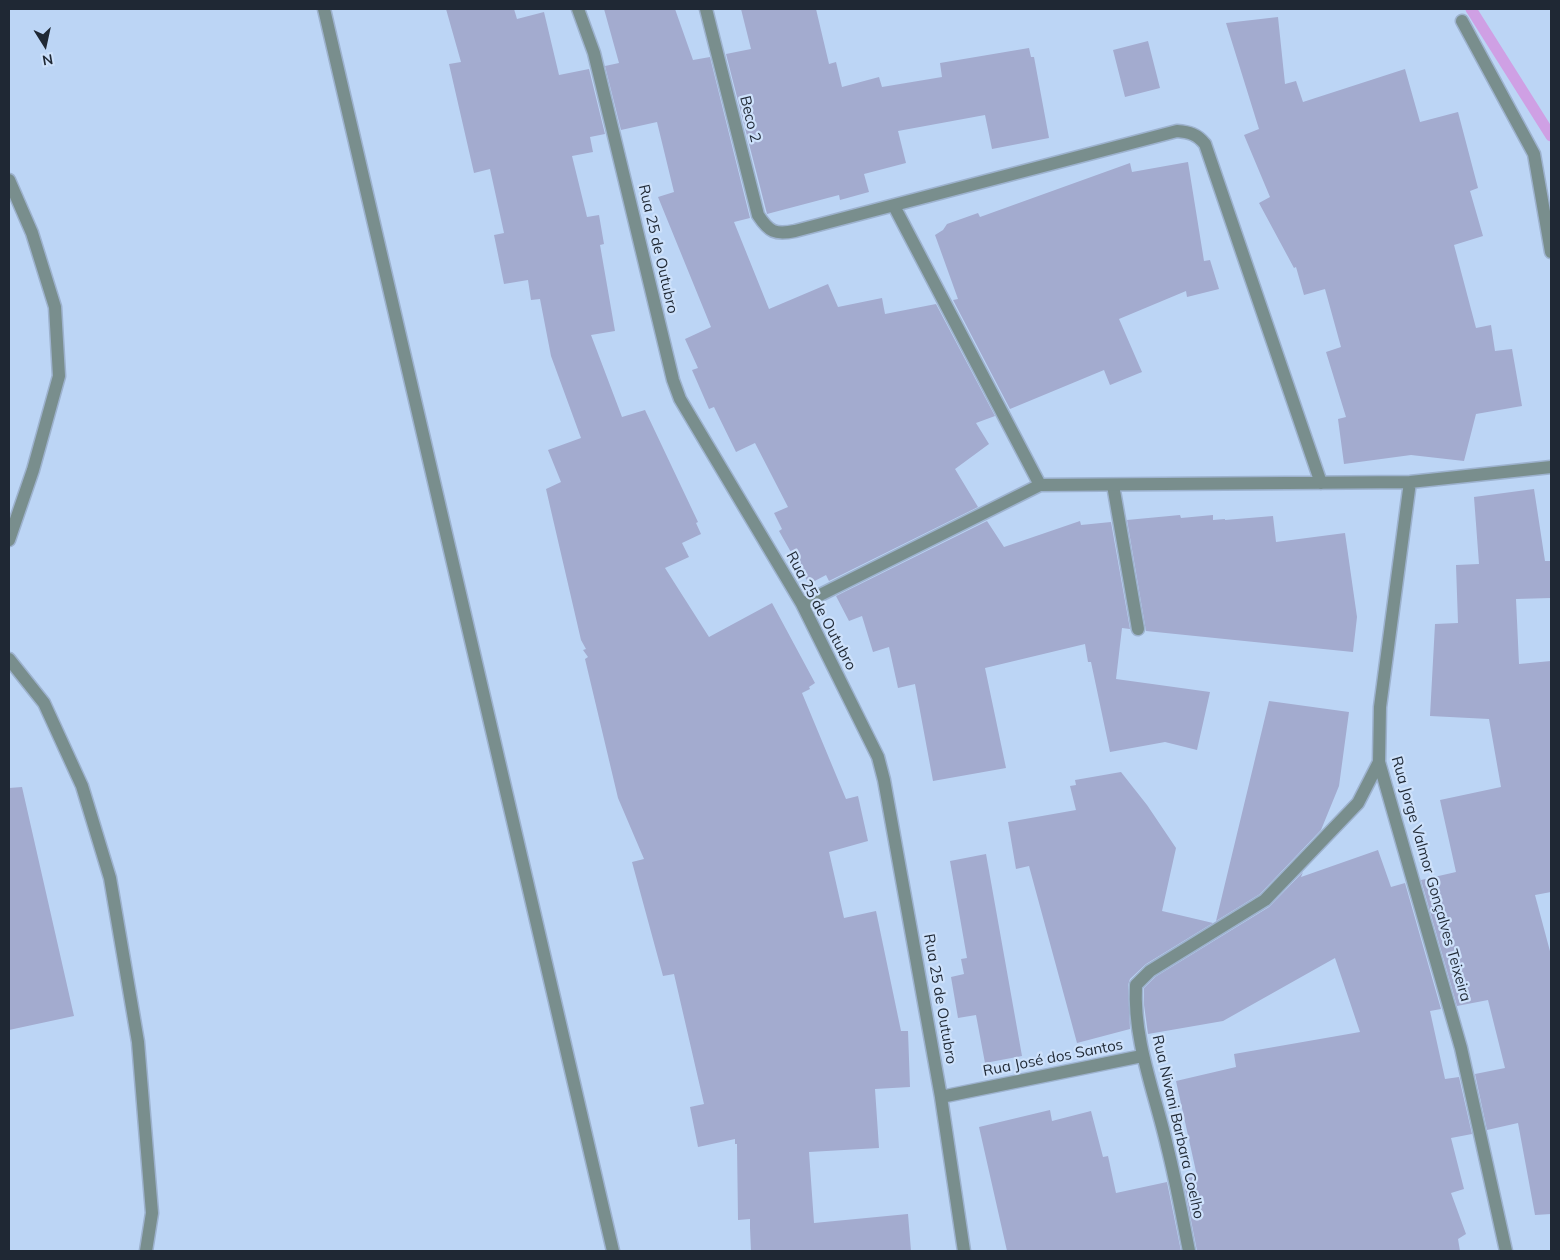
<!DOCTYPE html>
<html>
<head>
<meta charset="utf-8">
<style>
  body { margin:0 }
  #map { position:relative; width:1560px; height:1260px; overflow:hidden; background:#bcd5f5; font-family:Mulish,sans-serif }
  canvas { display:block }
  .frame { position:absolute; inset:0; border:10px solid #1f2834; pointer-events:none }
  .north { position:absolute; left:20px; top:20px; width:50px; height:50px; -webkit-text-stroke:4px #cde1fb; paint-order:stroke; rotate:170deg; font-size:14px; font-weight:700; line-height:20px; text-align:center; color:#1f2834 }
  .north::after { content:''; display:block; margin:auto; width:18px; height:22px; background:#1f2834; clip-path:polygon(50% 0,100% 100%,50% 72%,0 100%) }
</style>
</head>
<body>
<div id="map">
<canvas width="1560" height="1260"></canvas>
<div class="frame"></div>
<div class="north">N</div>
</div>
<script>
const g = document.querySelector('canvas').getContext('2d');
g.lineJoin = 'round';
function strokePath(path, color, width, dash) { g.strokeStyle = color; g.lineWidth = width; g.lineCap = dash ? 'butt' : 'round'; g.setLineDash(dash || []); g.stroke(path); }
function fill(path, color) { g.fillStyle = color; g.fill(path, 'evenodd'); }
function write(font, color, halo, rows, align = 'center') {
  g.font = font + ' Mulish,sans-serif'; g.lineWidth = 4.5; g.setLineDash([]); g.textBaseline = 'middle'; g.strokeStyle = halo; g.fillStyle = color; for (const [text, x, y, turn = 0] of rows) {
    g.save(); g.translate(x, y); g.rotate((+turn || 0) * Math.PI / 180); g.textAlign = isNaN(turn) ? turn : align; if (halo) g.strokeText(text, 0, 0); g.fillText(text, 0, 0); g.restore();
  }
}
strokePath(new Path2D(`
  M1471,9L1551,136`), '#cfa0e4', 11);
fill(new Path2D(`
  M446,9H514L517,19L544,12L559,75L589,69L605,134L590,137L593,152L572,156L587,217L599,215L604,244L600,245L615,331L591,335L622,417L645,410L698,522L696,523L701,534L682,543L689,557L665,568L709,637L772,603L815,683L809,687L810,689L802,693L846,799L858,796L868,841L829,852L844,918L876,911L901,1031H908L910,1087L875,1089L879,1148L809,1152L814,1223L908,1214L911,1251H751L750,1228H754H750V1219L738,1220L737,1144H735V1139L698,1147L690,1107L704,1104L674,974L663,976L632,862L644,859L618,798L585,659L588,657L583,650L586,649L581,640L546,489L561,482L548,450L581,438L551,356L540,299L531,300L528,280L504,284L494,235L504,233L490,169L474,173L449,64L461,62Z
  M604,9H675L693,60L710,57L750,218L734,222L769,309L828,284L838,307L882,298L885,314L936,304L995,416L976,423L989,444L955,469L978,507L829,581L826,575L809,584L779,531L782,529L774,513L788,507L755,443L736,452L714,407L709,409L692,370L698,368L685,339L711,327L658,197L674,192L657,122L621,130L605,66L619,63Z
  M741,9H816L829,64L836,62L842,87L879,77L882,87L942,77L940,63L1029,48L1031,57H1034L1049,138L992,149L985,115L898,131L906,163L864,174L869,192L840,200L839,195L767,214L726,54L751,49Z
  M1278,17L1285,84L1296,81L1303,102L1405,69L1420,122L1458,112L1478,188L1470,191L1483,236L1454,245L1476,328L1491,325L1495,351L1512,349L1522,406L1476,414L1464,461L1411,455L1344,464L1338,419L1346,417L1326,352L1341,347L1325,289L1304,295L1296,267L1294,268L1259,203L1270,197L1244,135L1259,129L1226,23Z
  M1148,41L1160,88L1125,97L1113,50Z
  M1188,162L1204,261L1210,260L1219,289L1187,297L1186,291L1119,319L1142,372L1110,385L1104,370L1010,409L953,300L958,299L935,235L943,230L947,224L978,213L980,217L1130,163L1132,172Z
  M1534,489L1545,561H1551V598L1516,599L1519,664L1551,661V892L1535,895L1551,955V1214L1535,1215L1518,1123L1487,1130L1475,1074L1505,1068L1488,1000L1457,1006L1421,880L1456,872L1440,800L1501,787L1489,719L1430,716L1435,624L1458,623L1456,565L1479,564L1474,497Z
  M1180,515L1181,518L1213,515V520L1225,519V520L1273,516L1276,542L1345,533L1357,617L1353,652L1146,631L1127,520Z
  M987,521L1004,547L1080,521L1081,525L1111,522L1130,629L1122,628L1116,679L1210,692L1197,750L1165,742L1110,752L1091,662H1088L1085,644L985,668L1006,768L933,781L915,684L898,688L889,647L873,652L862,616L849,621L836,596Z
  M1269,701L1349,712L1339,786L1321,830L1260,894L1216,921Z
  M1121,772L1147,805L1176,848L1162,911L1213,923L1146,964L1130,979L1128,985L1130,1029L1077,1043L1029,866L1016,869L1008,822L1076,810L1070,786L1076,785L1075,780Z
  M22,787L74,1016L9,1030V788Z
  M1378,850L1391,887L1405,883L1441,1009L1430,1011L1445,1079L1459,1077L1472,1134L1451,1138L1464,1189L1451,1193L1466,1234L1458,1239L1460,1251H1197L1183,1179L1197,1176L1176,1081L1236,1067L1234,1054L1360,1032L1335,958L1223,1021L1148,1034L1144,1005V988L1155,977L1269,907L1303,872L1301,877Z
  M986,854L1022,1056L985,1063L976,1015L958,1018L951,977L964,974L961,959L967,958L950,861Z
  M1050,1110L1052,1121L1091,1111L1103,1157L1108,1156L1116,1193L1167,1182L1181,1251H1007L979,1127Z`), '#a3abcf');
const lane = new Path2D(`
  M324,9L613,1251
  M9,180L32,233L55,307L59,376L33,470L9,540
  M1113,485L1138,629
  M9,659L44,703L82,786L110,878L138,1042L152,1213L146,1251`);
const street = new Path2D(`
  M578,9L594,53L673,380L680,399L802,604L878,757L884,780L941,1097L964,1251
  M706,9L758,215C769,232 775,235 795,231L1177,131C1189,132 1197,134 1205,144L1321,483
  M1462,21L1534,154L1551,252
  M894,206L1040,485
  M1410,482L1380,707L1379,762L1461,1048L1506,1251
  M802,604L1040,485L1410,482L1551,467
  M941,1097L1142,1056
  M1189,1251C1182,1216 1176,1181 1167,1146C1155,1093 1133,1041 1136,985L1150,971L1265,900L1358,803L1379,762`);
strokePath(lane, '#9db2ce', 15);
strokePath(street, '#9db2ce', 15);
strokePath(lane, '#798e8d', 12);
strokePath(street, '#798e8d', 12);
write('15px', '#1f2834', '#cde1fb', [
  ["Beco 2",750,119,76],
  ["Rua 25 de Outubro",658,249,77],
  ["Rua 25 de Outubro",821,611,62],
  ["Rua Jorge Valmor Gonçalves Teixeira",1431,879,74],
  ["Rua 25 de Outubro",940,999,80],
  ["Rua José dos Santos",1053,1058,-11],
  ["Rua Nivani Barbara Coelho",1178,1127,77]
]);
</script>
</body>
</html>
